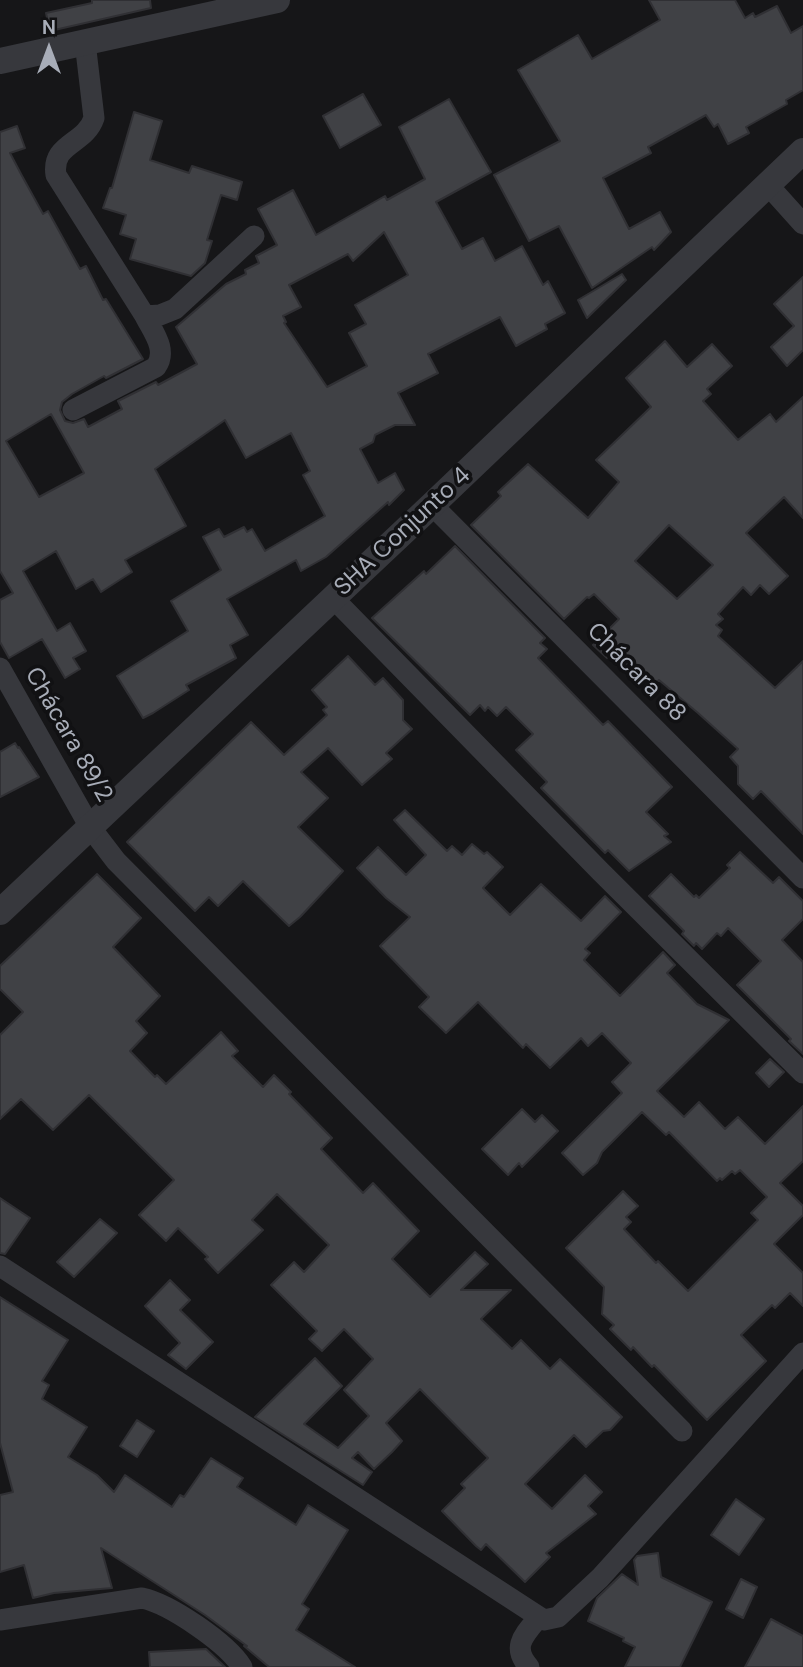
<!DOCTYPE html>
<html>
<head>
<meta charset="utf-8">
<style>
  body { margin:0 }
  #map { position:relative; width:803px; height:1667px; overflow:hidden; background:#161618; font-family:"DM Sans",sans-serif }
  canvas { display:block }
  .north { position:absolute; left:14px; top:14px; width:70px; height:70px; -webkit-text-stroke:5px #111113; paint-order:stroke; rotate:0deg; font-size:19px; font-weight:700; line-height:28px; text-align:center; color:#a8adb8 }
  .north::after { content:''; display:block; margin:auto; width:24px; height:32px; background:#a8adb8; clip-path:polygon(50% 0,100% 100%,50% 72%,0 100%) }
</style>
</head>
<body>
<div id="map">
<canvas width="803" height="1667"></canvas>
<div class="north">N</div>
</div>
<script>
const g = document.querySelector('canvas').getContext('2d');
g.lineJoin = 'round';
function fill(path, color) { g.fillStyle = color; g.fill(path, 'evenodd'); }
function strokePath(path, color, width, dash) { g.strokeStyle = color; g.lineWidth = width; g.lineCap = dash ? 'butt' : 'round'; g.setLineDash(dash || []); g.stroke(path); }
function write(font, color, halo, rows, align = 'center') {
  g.font = font + ' "DM Sans",sans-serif'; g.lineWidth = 7; g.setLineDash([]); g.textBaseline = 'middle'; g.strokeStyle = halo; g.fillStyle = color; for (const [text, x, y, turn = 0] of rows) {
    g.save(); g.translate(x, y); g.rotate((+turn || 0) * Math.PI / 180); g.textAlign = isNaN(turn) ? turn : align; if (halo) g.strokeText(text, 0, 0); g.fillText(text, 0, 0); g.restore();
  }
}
const building = new Path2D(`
  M92,0H150L151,8L50,31L46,13L92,3Z
  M649,0H735L745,18L753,13L755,17L777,6L791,33L803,26V90L786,100L787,104L746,127L749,133L728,144L718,124L714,127L706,115L648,147L651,153L603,178L629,229L660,212L671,232L654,250L652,247L592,288L559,226L529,241L494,175L560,141L518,70L578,35L592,59L660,20Z
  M363,94L381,125L340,148L323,116Z
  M449,99L491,172L436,202L462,249L483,238L495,261L522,246L543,285L548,281L565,313L545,324L547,329L516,346L500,317L428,354L438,373L398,393L415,425H395L375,435L373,442L360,449L378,483L395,473L404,490L389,505L388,502L326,557L301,571L296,560L227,599L248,635L230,645L236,658L186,685L189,690L153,713L143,718L117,676L188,631L171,601L221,570L203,537L219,529L224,537L244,527L247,532L252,529L265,551L325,516L303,475L310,471L291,433L246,458L225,420L155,469L186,526L125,560L132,572L101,592L93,579L76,589L56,551L23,571L57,631L70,623L86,651L73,658L80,669L65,678L42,639L9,658L0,642V600L13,593L0,571V132L17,126L25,148L10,153L21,174L43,214L48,211L80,269L86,266L103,300L106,299L143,359L106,378L104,376L72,394L62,402L60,410L65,421L73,423L84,419L88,427L122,409L118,401L156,382L158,385L197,364L176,327L226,284L246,274L245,270L259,263L256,256L277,245L258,209L293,190L316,235L385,196L387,200L425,179L399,127ZM384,232L408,275L355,305L366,324L349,333L367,366L327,387L284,323L286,322L283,316L301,307L289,285L348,254L353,261ZM51,414L84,473L39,497L6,441Z
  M134,112L162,121L150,160L189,173L192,166L242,182L237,200L221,195L207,240L212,241L205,263L191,276L130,259L136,239L120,234L126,215L103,208L110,188H112Z
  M622,274L626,280L587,318L578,300Z
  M803,277V350L787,366L771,347L794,326L774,304Z
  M665,341L687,367L712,344L732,366L707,389L711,394L703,401L738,440L770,414L776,422L803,397V518L784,497L746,533L788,576L769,594L760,585L751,595L743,587L718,614L723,619L716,625L722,630L718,636L775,688L803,661V834L761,791L753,799L738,784V766L730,757L738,749L698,713L659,680L651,688L613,651L607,658L593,645L619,619L594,594L589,598L587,597L564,619L471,525L501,496L498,492L528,464L588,518L619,482L596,460L651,407L626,378ZM669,525L713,565L677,599L635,561Z
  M455,546L545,638L540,643L547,649L538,658L603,725L608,721L672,787L646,812L668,834L664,836L671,842L629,871L608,850L605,853L541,788L547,782L516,750L533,734L506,707L497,716L488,707L485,711L480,705L470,715L372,618L424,571L426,574Z
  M348,656L375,685L383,678L403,700V720L412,729L386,753L392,759L362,785L328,748L301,772L328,798L298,827L343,871L300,917L289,926L243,881L218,906L209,897L195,911L127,842L251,722L284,755L327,715L323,710L327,707L312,690Z
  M15,743L18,748L19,747L39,777L0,797V752Z
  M405,810L447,851L452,846L462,855L472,844L484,854L487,852L503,867L483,888L510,915L541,884L581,921L605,896L621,912L585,949L590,953L584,960L620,996L663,952L675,965L667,973L697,1004L729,1020L657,1091L684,1117L699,1102L725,1129L738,1117L765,1144L803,1106V1161L780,1183L803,1206V1215L774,1244L803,1273V1306L790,1293L775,1308L772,1305L741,1335L766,1361L707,1420L654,1365L652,1367L633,1347L631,1350L610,1329L614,1325L602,1314L604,1287L566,1248L623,1191L638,1206L626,1217L631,1222L624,1229L656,1263L658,1261L688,1291L758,1220L751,1213L767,1197L740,1170L735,1174L732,1171L722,1180L720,1178L717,1181L669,1132L666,1135L642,1112L602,1152L597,1163L583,1175L562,1153L622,1093L612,1082L631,1063L602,1033L588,1046L581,1038L550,1068L526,1044L523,1048L478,1002L446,1033L419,1007L429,997L380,946L410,917L386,898L357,868L378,847L406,875L426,855L394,820Z
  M740,852L773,883L779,877L803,901V919L782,940L803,962V1054L789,1041L791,1039L737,985L761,961L728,928L721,936L717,933L702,949L696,943L694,946L682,934L684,931L649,896L671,874L694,897L696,895L699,898L730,868L727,865Z
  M97,874L141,918L113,947L160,996L136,1021L147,1033L130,1051L155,1077L157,1075L166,1084L221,1032L238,1051L232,1056L263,1087L274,1075L291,1092L289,1094L332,1138L321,1149L363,1193L373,1183L419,1231L392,1259L430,1297L475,1252L488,1264L461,1290H511L481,1319L512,1349L521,1340L550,1369L560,1359L622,1417L610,1430L603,1431L586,1447L574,1435L525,1484L552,1509L585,1475L602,1492L588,1506L596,1514L546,1553L550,1557L525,1582L486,1544L481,1550L476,1546L442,1511L465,1488L461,1484L488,1458L420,1389L386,1423L402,1441L392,1452L374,1469L358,1452L352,1458L372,1472L363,1485L255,1417L315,1358L342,1386L304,1424L338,1448L369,1416L344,1390L373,1359L344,1329L322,1351L309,1339L317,1331L271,1285L294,1262L304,1272L329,1245L277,1194L252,1220L263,1230L218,1273L205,1259L208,1257L178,1228L166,1241L139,1215L174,1180L89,1095L53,1130L21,1099L0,1119V1035L23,1012L0,989V966Z
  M770,1059L784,1072L769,1087L756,1073Z
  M522,1109L535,1122L542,1115L558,1131L522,1167L519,1163L508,1175L482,1149Z
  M0,1198L30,1218L5,1254L0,1253Z
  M100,1219L117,1233L74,1277L57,1262Z
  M170,1280L190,1300L180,1310L213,1342L186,1369L168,1355L180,1343L145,1306Z
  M0,1297L68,1340L42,1381L49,1385L42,1399L87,1427L68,1457L97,1475L114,1492L125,1475L172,1507L180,1495L184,1497L211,1458L243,1478L237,1487L296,1525L308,1505L348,1530L302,1604L309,1609L296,1630L355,1667H269L244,1646H247L205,1615L101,1548L112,1588L54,1593L33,1598L24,1565L0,1572V1495L13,1492L0,1443Z
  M137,1420L154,1431L137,1457L120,1446Z
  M736,1499L764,1519L739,1555L711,1535Z
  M658,1553L661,1577L712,1602L680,1667H625L635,1647L623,1641L624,1638L588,1621L597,1598L622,1574L638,1585L634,1560L637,1556Z
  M741,1579L757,1587L743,1618L726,1609Z
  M771,1619L803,1636V1667H745Z
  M206,1649L225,1667H150L149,1652Z`);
fill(building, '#404145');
strokePath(building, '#303034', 2);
strokePath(new Path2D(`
  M85,42L94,118C85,145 51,143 56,175L145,316L160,315L175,309L254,236
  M768,185L803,224
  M73,410L156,367C168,350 153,332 145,316
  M432,505L803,878
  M333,598L600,871L803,1073
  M0,668L90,827L116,861L682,1431
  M0,1266L544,1620L558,1617L600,1578L803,1353
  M0,1620L142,1598C170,1604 227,1643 242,1667
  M529,1667C511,1647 524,1635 538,1618`), '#37383d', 21);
strokePath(new Path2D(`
  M0,61L277,0
  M0,912L432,505L803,151`), '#37383d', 26);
write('24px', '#a8adb8', '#111113', [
  ["SHA Conjunto 4",403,532,-43],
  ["Chácara 88",636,673,45],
  ["Chácara 89/2",68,735,60]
]);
</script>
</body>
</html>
